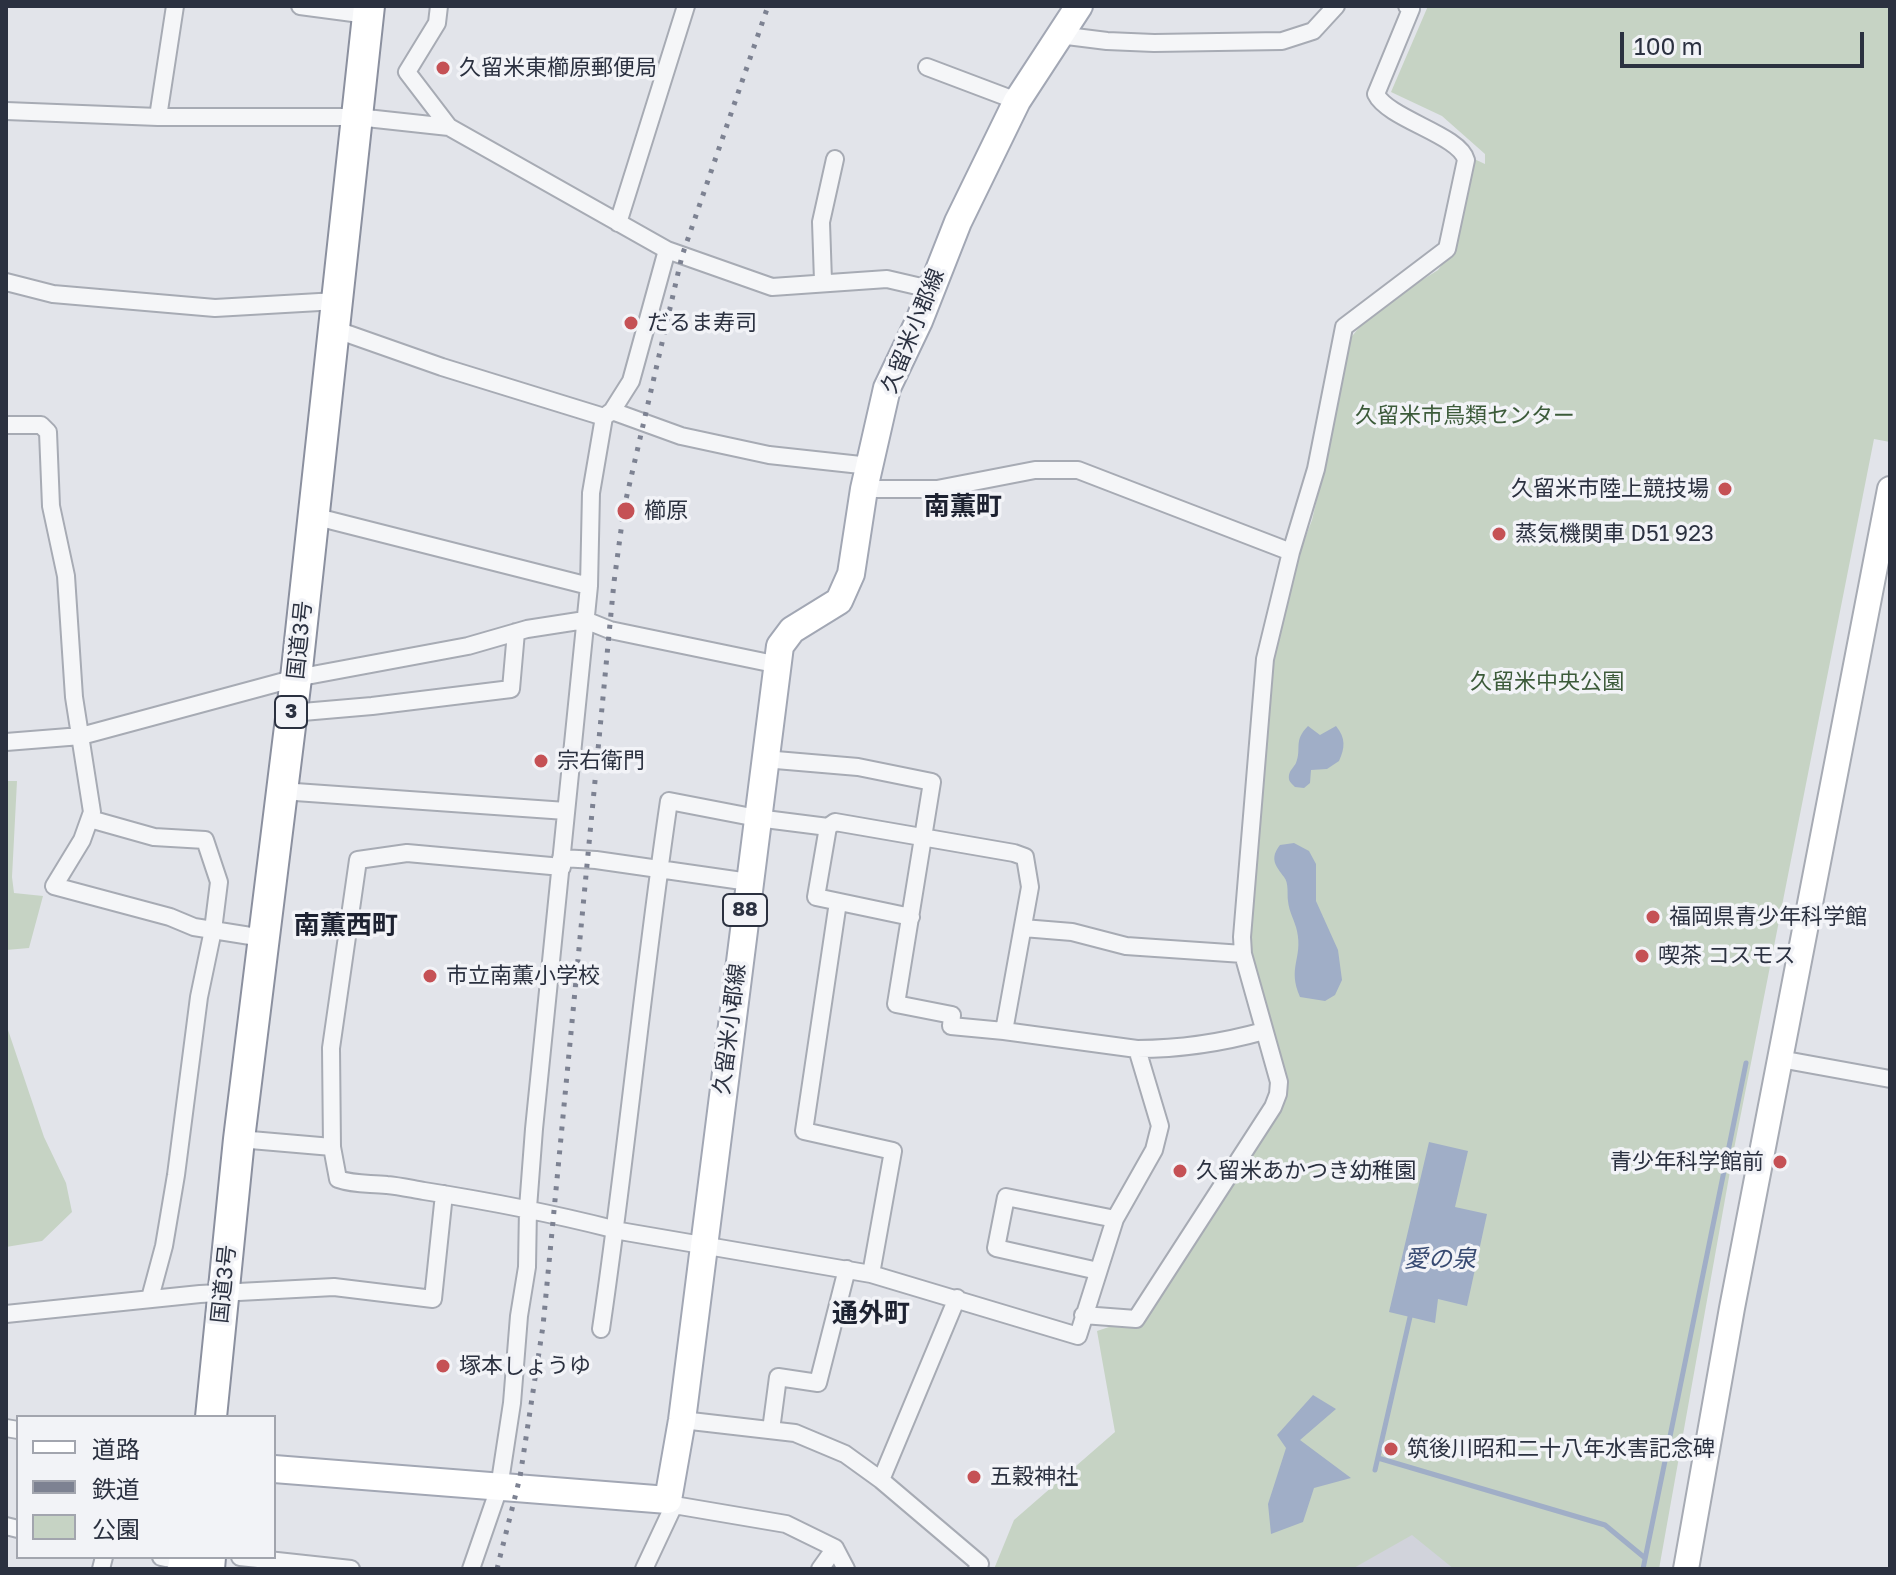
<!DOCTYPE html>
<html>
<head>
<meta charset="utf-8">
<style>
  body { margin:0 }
  #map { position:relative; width:1896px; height:1575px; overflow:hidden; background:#e2e4ea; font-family:"Golos Text","Noto Sans JP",sans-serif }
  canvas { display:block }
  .frame { position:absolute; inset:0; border:8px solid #2b3140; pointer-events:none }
  .legend { position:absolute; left:16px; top:1415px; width:260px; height:144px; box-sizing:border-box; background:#f2f3f7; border:2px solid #a2a5ae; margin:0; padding:10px 14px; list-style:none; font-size:24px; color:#2b3140 }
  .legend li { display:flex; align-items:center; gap:16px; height:40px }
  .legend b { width:40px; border:2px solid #a2a5ae }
  .scale { position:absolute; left:1620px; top:32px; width:244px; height:36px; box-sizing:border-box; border:4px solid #2b3140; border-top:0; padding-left:10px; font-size:24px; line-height:28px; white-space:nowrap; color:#2b3140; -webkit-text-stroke:6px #f2f3f7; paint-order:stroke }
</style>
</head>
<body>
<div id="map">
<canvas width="1896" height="1575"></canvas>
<div class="frame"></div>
<ul class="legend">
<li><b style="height:10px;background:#fff"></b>道路</li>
<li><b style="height:10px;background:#7d8292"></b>鉄道</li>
<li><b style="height:22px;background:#c6d3c4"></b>公園</li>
</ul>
<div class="scale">100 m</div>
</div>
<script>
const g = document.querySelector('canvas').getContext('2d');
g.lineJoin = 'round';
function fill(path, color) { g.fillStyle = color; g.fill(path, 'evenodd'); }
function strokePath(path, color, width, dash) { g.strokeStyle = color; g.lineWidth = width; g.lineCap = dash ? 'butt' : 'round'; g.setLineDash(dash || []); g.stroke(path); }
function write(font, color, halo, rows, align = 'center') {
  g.font = font + ' "Golos Text","Noto Sans JP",sans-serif'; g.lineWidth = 7; g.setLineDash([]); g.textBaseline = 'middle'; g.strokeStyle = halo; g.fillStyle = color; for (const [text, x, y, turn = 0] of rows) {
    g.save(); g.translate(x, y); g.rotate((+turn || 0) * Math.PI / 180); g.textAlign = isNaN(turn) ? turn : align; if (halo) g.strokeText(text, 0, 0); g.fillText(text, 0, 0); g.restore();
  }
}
fill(new Path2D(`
  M1376,1522L1549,1569H1301Z`), '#d1d3db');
fill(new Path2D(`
  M1428,6H1890V442L1874,439L1734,1149L1659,1569H1454L1412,1535L1352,1569H994L1014,1520L1115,1432L1097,1331L1136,1318L1285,1083L1250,948L1274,656L1290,578L1312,520L1325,465L1350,339L1370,313L1438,270L1453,249L1472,158L1485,164V154L1442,116L1391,92Z
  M6,781H17L12,877L14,893L43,896L29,948L6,950Z
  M6,1024L44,1137L66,1183L72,1212L42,1241L6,1247Z`), '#c6d3c4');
fill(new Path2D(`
  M1308,726L1320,735L1336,726C1346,738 1345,748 1339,761L1327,769L1311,770L1310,783L1304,788L1295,787C1291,783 1288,781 1289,775C1290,770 1294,767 1296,763C1302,748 1293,741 1308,726Z
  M1294,843L1309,851L1316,864V901L1338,950L1342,980L1335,995L1325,1001L1300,997C1287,967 1303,959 1297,931C1295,921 1289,912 1288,901C1287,894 1289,883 1284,877C1276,866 1269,859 1280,845Z
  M1429,1142L1468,1151L1455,1207L1487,1214L1467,1306L1438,1299L1435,1323L1389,1312Z
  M1313,1395L1336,1409L1300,1440L1351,1478L1314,1488L1303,1522L1271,1534L1268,1504L1286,1448L1277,1435Z`), '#a0aec7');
strokePath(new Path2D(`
  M1378,1458L1605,1525L1645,1558
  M1375,1470L1410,1317
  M1643,1569L1746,1063`), '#a0aec7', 5);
const street = new Path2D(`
  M300,6L368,15
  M439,6L437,23L407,72L449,127L667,250L772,287L887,279L930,289
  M1059,35L1107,41L1154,43L1282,41L1313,31L1336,6
  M927,67L1017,101
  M6,111L158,117H357L449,127
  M158,117L175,6
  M618,223L686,6
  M823,281L821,222L835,159
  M6,282L53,294L215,308L337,301
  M334,329L442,367L604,417L612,411L681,436L769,455L870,466
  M612,411L631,381L667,250
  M6,425H41L48,432L51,506L66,576L74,697L92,812L82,840L54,886L170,917L194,927L263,938
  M864,489H937L1035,470H1078L1291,552
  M313,516L589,586
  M291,713L372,706L511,689L516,632
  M6,742L81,736L296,678L468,646L527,629L585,620L610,630L779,665
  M764,759L858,767L932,782L896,1004L952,1015L951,1026L1004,1031
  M281,791L566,811
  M90,819L154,837L205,840L219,882L213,930L199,997L176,1175L164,1246L150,1298
  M828,827L816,897L911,917
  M561,858L596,860L749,882
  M838,902L804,1131L893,1151L871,1274
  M1023,928L1072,932L1126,946L1243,954
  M1137,1049C1182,1049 1221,1043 1264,1031
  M1780,1059L1890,1079
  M239,1139L332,1147L338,1179C355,1185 369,1183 387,1185C399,1186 412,1189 424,1191C488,1201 550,1213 613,1229L620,1231L871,1274L1078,1336L1115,1219L1154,1150L1160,1126L1137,1049L1004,1031L1030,887L1025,857L1014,853L835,822L828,827L757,818L669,801C643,976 627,1153 601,1329
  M332,1147L331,1048L358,860L407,853L562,867
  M1098,1271L996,1248L1006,1197L1115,1219
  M6,1314L200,1294L334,1287L433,1299L444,1194
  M1083,1315L1136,1319L1273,1107L1278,1094L1279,1082L1243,954L1242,937L1265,659L1291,552L1316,469L1344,327L1447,249L1466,160C1460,135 1388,119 1376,94L1411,9L1407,6
  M682,1420L795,1433L845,1454L881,1480L980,1564L977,1569
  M6,1428L18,1430
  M771,1430L778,1377L818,1383L847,1269
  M881,1480L957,1298
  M6,1526L18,1529
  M161,1557L184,1562
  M240,1557L351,1569
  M101,1569L104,1557
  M471,1569L499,1488L512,1403L519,1316L527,1267L528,1208L534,1129L589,586L591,493L604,417
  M644,1569L674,1505L786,1524L835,1548L846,1569
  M820,1569L835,1548`);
const secondary = new Path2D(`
  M1686,1569L1732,1308L1890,489`);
const primary = new Path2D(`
  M274,1469L668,1500L682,1420L780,646L792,630L839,601L851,574L864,489L887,388L919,321L958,222L1017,101L1079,6`);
const highway = new Path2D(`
  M211,1417L239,1139L296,678L369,6
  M183,1569L185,1557
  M209,1569L210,1557`);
strokePath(street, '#a7abb4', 20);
strokePath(secondary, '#a7abb4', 28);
strokePath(primary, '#a2a7b4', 30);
strokePath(highway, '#8b909f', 34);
strokePath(street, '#f5f6f8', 16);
strokePath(secondary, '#fff', 24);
strokePath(primary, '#fff', 26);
strokePath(highway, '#fff', 30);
strokePath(new Path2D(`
  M497,1569L520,1477L543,1326L614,582L624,508L682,256L768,6`), '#7d8292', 5, [4, 8]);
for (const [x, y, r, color] of [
  [443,68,8,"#c55155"],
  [631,323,8,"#c55155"],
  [1725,489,8,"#c55155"],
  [626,511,10,"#c55155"],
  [1499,534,8,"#c55155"],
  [541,761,8,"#c55155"],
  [1653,917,8,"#c55155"],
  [1642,956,8,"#c55155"],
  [430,976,8,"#c55155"],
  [1780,1162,8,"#c55155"],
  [1180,1171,8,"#c55155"],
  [443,1366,8,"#c55155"],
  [1391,1449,8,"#c55155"],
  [974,1477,8,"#c55155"]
]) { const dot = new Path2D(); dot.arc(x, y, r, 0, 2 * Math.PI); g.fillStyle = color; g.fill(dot); strokePath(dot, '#f2f3f7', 3); }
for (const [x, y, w] of [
  [291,712,32],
  [745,910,44]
]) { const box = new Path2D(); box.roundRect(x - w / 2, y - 16, w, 32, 6); g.fillStyle = '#f2f3f7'; g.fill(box); strokePath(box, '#2b3140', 2); }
write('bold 20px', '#2b3140', null, [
  ["3",291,712],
  ["88",745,910]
]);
write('22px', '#2b3140', '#f2f3f7', [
  ["久留米東櫛原郵便局",459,68],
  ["だるま寿司",647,323],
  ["久留米市陸上競技場",1709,489,"right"],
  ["櫛原",644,511],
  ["蒸気機関車 D51 923",1515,534],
  ["宗右衛門",557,761],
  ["福岡県青少年科学館",1669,917],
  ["喫茶 コスモス",1658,956],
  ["市立南薫小学校",446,976],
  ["青少年科学館前",1764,1162,"right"],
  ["久留米あかつき幼稚園",1196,1171],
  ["塚本しょうゆ",459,1366],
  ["筑後川昭和二十八年水害記念碑",1407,1449],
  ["五穀神社",990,1477]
], 'left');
write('22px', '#2b3140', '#f2f3f7', [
  ["久留米小郡線",913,331,-68],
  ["国道3号",300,640,-84],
  ["久留米小郡線",730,1029,-83],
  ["国道3号",224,1284,-84]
]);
write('22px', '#3c5b3a', '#f2f3f7', [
  ["久留米市鳥類センター",1465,416],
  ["久留米中央公園",1547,682]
]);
write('italic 24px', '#384b72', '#f2f3f7', [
  ["愛の泉",1440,1259]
]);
write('bold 26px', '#1d2231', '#f2f3f7', [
  ["南薫町",963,507],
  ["南薫西町",346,926],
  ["通外町",871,1314]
]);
</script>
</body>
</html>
